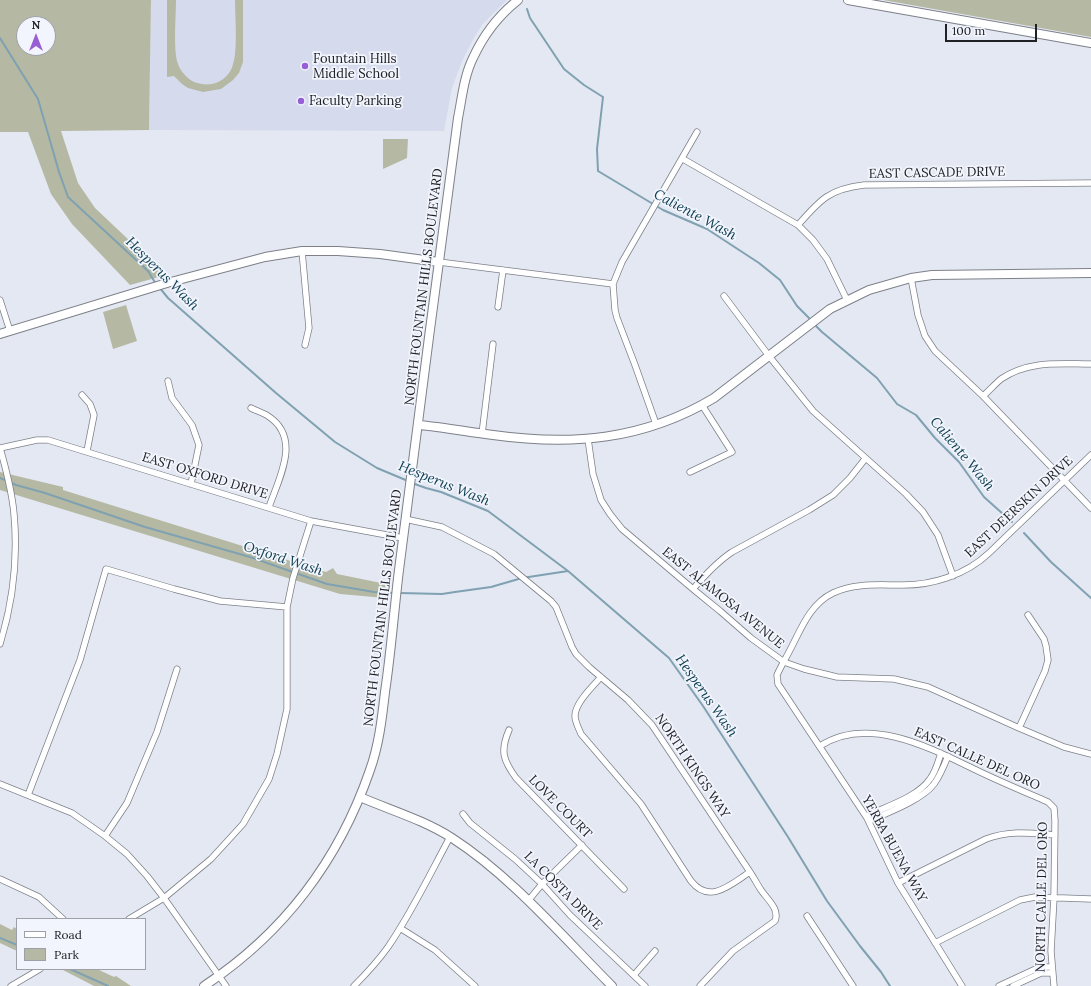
<!DOCTYPE html>
<html>
<head>
<meta charset="utf-8">
<style>
  body { margin:0 }
  #map { position:relative; width:1091px; height:986px; overflow:hidden; background:#e4e8f2; font-family:Lora,serif }
  canvas { display:block }
  .legend { position:absolute; left:16px; top:918px; width:130px; height:52px; box-sizing:border-box; background:#f2f5fd; border:1px solid #9ea0a7; margin:0; padding:5px 7px; list-style:none; font-size:12px; color:#202125 }
  .legend li { display:flex; align-items:center; gap:8px; height:20px }
  .legend b { width:20px; border:1px solid #9ea0a7 }
  .north { position:absolute; left:16px; top:16px; width:40px; height:40px; box-sizing:border-box; background:#f2f5fd; border:1px solid #9ea0a7; border-radius:50%; rotate:0deg; font-size:11px; font-weight:700; line-height:16px; text-align:center; color:#202125 }
  .north::after { content:''; display:block; margin:auto; width:14px; height:18px; background:#985ed6; clip-path:polygon(50% 0,100% 100%,50% 72%,0 100%) }
  .scale { position:absolute; left:945px; top:24px; width:92px; height:18px; box-sizing:border-box; border:2px solid #202125; border-top:0; padding-left:5px; font-size:12px; line-height:14px; white-space:nowrap; color:#202125; -webkit-text-stroke:3px #f2f5fd; paint-order:stroke }
</style>
</head>
<body>
<div id="map">
<canvas width="1091" height="986"></canvas>
<ul class="legend">
<li><b style="height:5px;background:#fff"></b>Road</li>
<li><b style="height:11px;background:#b5b9a4"></b>Park</li>
</ul>
<div class="north">N</div>
<div class="scale">100 m</div>
</div>
<script>
const g = document.querySelector('canvas').getContext('2d');
g.lineJoin = 'round';
function fill(path, color) { g.fillStyle = color; g.fill(path, 'evenodd'); }
function strokePath(path, color, width, dash) { g.strokeStyle = color; g.lineWidth = width; g.lineCap = dash ? 'butt' : 'round'; g.setLineDash(dash || []); g.stroke(path); }
function write(font, color, halo, rows, align = 'center') {
  g.font = font + ' Lora,serif'; g.lineWidth = 3.5; g.setLineDash([]); g.textBaseline = 'middle'; g.strokeStyle = halo; g.fillStyle = color; for (const [text, x, y, turn = 0] of rows) {
    g.save(); g.translate(x, y); g.rotate((+turn || 0) * Math.PI / 180); g.textAlign = isNaN(turn) ? turn : align; if (halo) g.strokeText(text, 0, 0); g.fillText(text, 0, 0); g.restore();
  }
}
fill(new Path2D(`
  M151,0H507L482,25L474,38L463,59L452,88L444,131L149,130Z`), '#d5dbec');
fill(new Path2D(`
  M0,0H151L149,130L61,131L78,183L95,208L166,275L130,285L72,224L51,194L28,132H0ZM24,24H48V48H24Z
  M167,0H176C176,16 173,51 178,64C181,72 187,78 194,82C200,84 206,85 212,84C222,82 231,74 233,64C238,50 235,16 235,0H243V62L239,73L233,80L221,89L203,92L188,88L182,84L174,76L167,77Z
  M883,0H1091V37Z
  M383,139H408L407,158L383,169Z
  M126,305L137,341L113,349L103,312Z
  M0,472L63,487V490L326,572L333,568L337,574L386,584L385,598L340,594L0,490Z
  M0,924L12,930L14,927L17,929V951L0,943Z
  M61,969H97L114,977L116,976L131,986H94Z`), '#b5b9a4');
strokePath(new Path2D(`
  M527,9L530,18L564,69L584,85L603,97L597,149L598,171L663,210L707,229L759,263L780,280L797,306L812,321
  M0,38L38,99L59,172L68,197L148,271L156,284
  M159,287L168,298L276,393L335,442L377,468L408,481
  M815,325L822,332L877,378L897,404L916,415L935,438L959,462L984,497L1012,522
  M0,478L16,485L45,493L145,527L250,557L327,584L374,592L395,593
  M412,483L426,488L441,492L488,511L568,571L669,658L703,706L788,837L827,901L860,946L881,972L890,986
  M1024,533L1051,562L1091,598
  M400,593L442,594L455,592L491,587L522,578L568,571
  M0,938L17,945
  M70,969L108,986`), '#7fa1b1', 2);
const street = new Path2D(`
  M683,159L798,225L813,240L827,259L847,300
  M798,225C820,200 829,189 864,185L1091,183
  M302,251L309,328L305,345
  M439,262L613,284
  M911,278L918,315L925,336L935,351L983,396L1091,508
  M724,296L769,356L813,411L906,494L923,512L938,535L953,576
  M0,300L10,331
  M498,307L503,270
  M168,381L172,398L192,425L199,445L191,484
  M82,395L90,404L94,415L87,451
  M983,396C989,391 995,384 1001,379C1029,360 1059,364 1091,364
  M251,408C257,411 263,413 268,416C302,438 279,478 269,507
  M656,424L635,365L617,318L615,310L613,284L622,262L697,132
  M482,434L493,344
  M588,439L593,474L601,500L610,514L622,529L693,589L720,611L751,638L784,662L804,669L837,677L894,679L928,687L1019,728L1064,747L1091,754
  M0,448L37,440H48L311,521L403,538
  M0,448C6,469 12,491 14,514C18,557 13,602 0,644
  M690,472L732,452L702,405
  M405,519L442,527L494,554L551,601L556,607L572,647L576,654L589,667L628,700L652,725L750,872C754,878 757,884 761,890C767,899 780,909 775,921L733,951L700,986
  M693,589C705,575 717,562 732,552L809,510L833,495L850,478L865,459
  M601,677C593,686 575,703 575,716C575,722 579,729 581,734L641,804L691,881C710,905 731,884 750,872
  M1019,728L1045,671L1048,660L1046,646L1044,639L1028,615
  M509,730C500,751 503,760 516,778L624,889
  M820,746C869,714 932,749 978,771C1001,782 1025,792 1048,802L1054,808L1055,821L1054,897L1051,951L1054,986
  M0,784L72,813L105,836L127,854L147,876L164,898L226,986
  M28,795L80,660L106,569L174,589L220,601L287,607
  M463,814L470,823L515,859L542,884L570,915L645,986
  M866,816C885,807 918,797 930,779C936,771 938,762 941,753
  M869,821C887,813 922,800 934,784C940,776 944,766 948,756
  M105,836L127,803L157,732L177,669
  M0,879L39,897L63,919
  M898,883L986,839C1010,830 1030,833 1055,835
  M528,901L542,884L582,845
  M807,916L853,986
  M129,919L164,898L211,859L243,824L269,779L277,754L287,709V607L293,578L311,521
  M400,928L435,950L475,986
  M935,943L1020,900L1035,897L1091,899
  M634,975L655,951
  M11,986L40,969
  M354,986C366,974 378,961 388,947C412,912 430,874 450,837
  M962,986L898,883L867,818L778,684L777,675C781,666 786,658 790,650C801,629 810,604 833,593C854,583 877,585 899,585C931,586 966,575 989,553L1091,455
  M999,986L1040,967H1051
  M1013,986L1041,973H1052`);
const secondary = new Path2D(`
  M848,0L1091,43
  M0,334L167,283L265,257L302,251H338L380,254L439,262
  M418,425C443,427 468,432 493,435C572,446 644,440 714,398L830,309L869,290L911,278L932,275L1091,273
  M360,797C390,810 424,820 452,838C511,876 562,936 612,986
  M204,986C283,934 339,860 370,770C379,745 382,718 385,692C391,652 394,611 399,570C419,420 437,268 458,118C462,98 464,76 473,58C483,36 499,15 518,0`);
strokePath(street, '#7d8089', 7);
strokePath(secondary, '#7d8089', 10);
strokePath(street, '#fff', 5.5);
strokePath(secondary, '#fff', 8);
for (const [x, y, r, color] of [
  [305,66,4,"#985ed6"],
  [301,101,4,"#985ed6"]
]) { const dot = new Path2D(); dot.arc(x, y, r, 0, 2 * Math.PI); g.fillStyle = color; g.fill(dot); strokePath(dot, '#f2f5fd', 1.5); }
write('13px', '#202125', '#f2f5fd', [
  ["Fountain Hills",313,59],
  ["Middle School",313,74],
  ["Faculty Parking",309,101]
], 'left');
write('13px', '#202125', '#f2f5fd', [
  ["EAST CASCADE DRIVE",937,173,-1],
  ["NORTH FOUNTAIN HILLS BOULEVARD",424,287,-83],
  ["EAST OXFORD DRIVE",205,476,17],
  ["EAST DEERSKIN DRIVE",1019,507,-43],
  ["EAST ALAMOSA AVENUE",723,598,39],
  ["NORTH FOUNTAIN HILLS BOULEVARD",383,608,-83],
  ["EAST CALLE DEL ORO",977,759,24],
  ["NORTH KINGS WAY",692,766,56],
  ["LOVE COURT",560,807,45],
  ["YERBA BUENA WAY",894,849,61],
  ["LA COSTA DRIVE",563,891,45],
  ["NORTH CALLE DEL ORO",1042,897,-89]
]);
write('italic 14px', '#104052', '#f2f5fd', [
  ["Caliente Wash",695,215,28],
  ["Hesperus Wash",162,274,45],
  ["Caliente Wash",962,454,50],
  ["Hesperus Wash",444,484,22],
  ["Oxford Wash",283,559,18],
  ["Hesperus Wash",706,696,55]
]);
</script>
</body>
</html>
